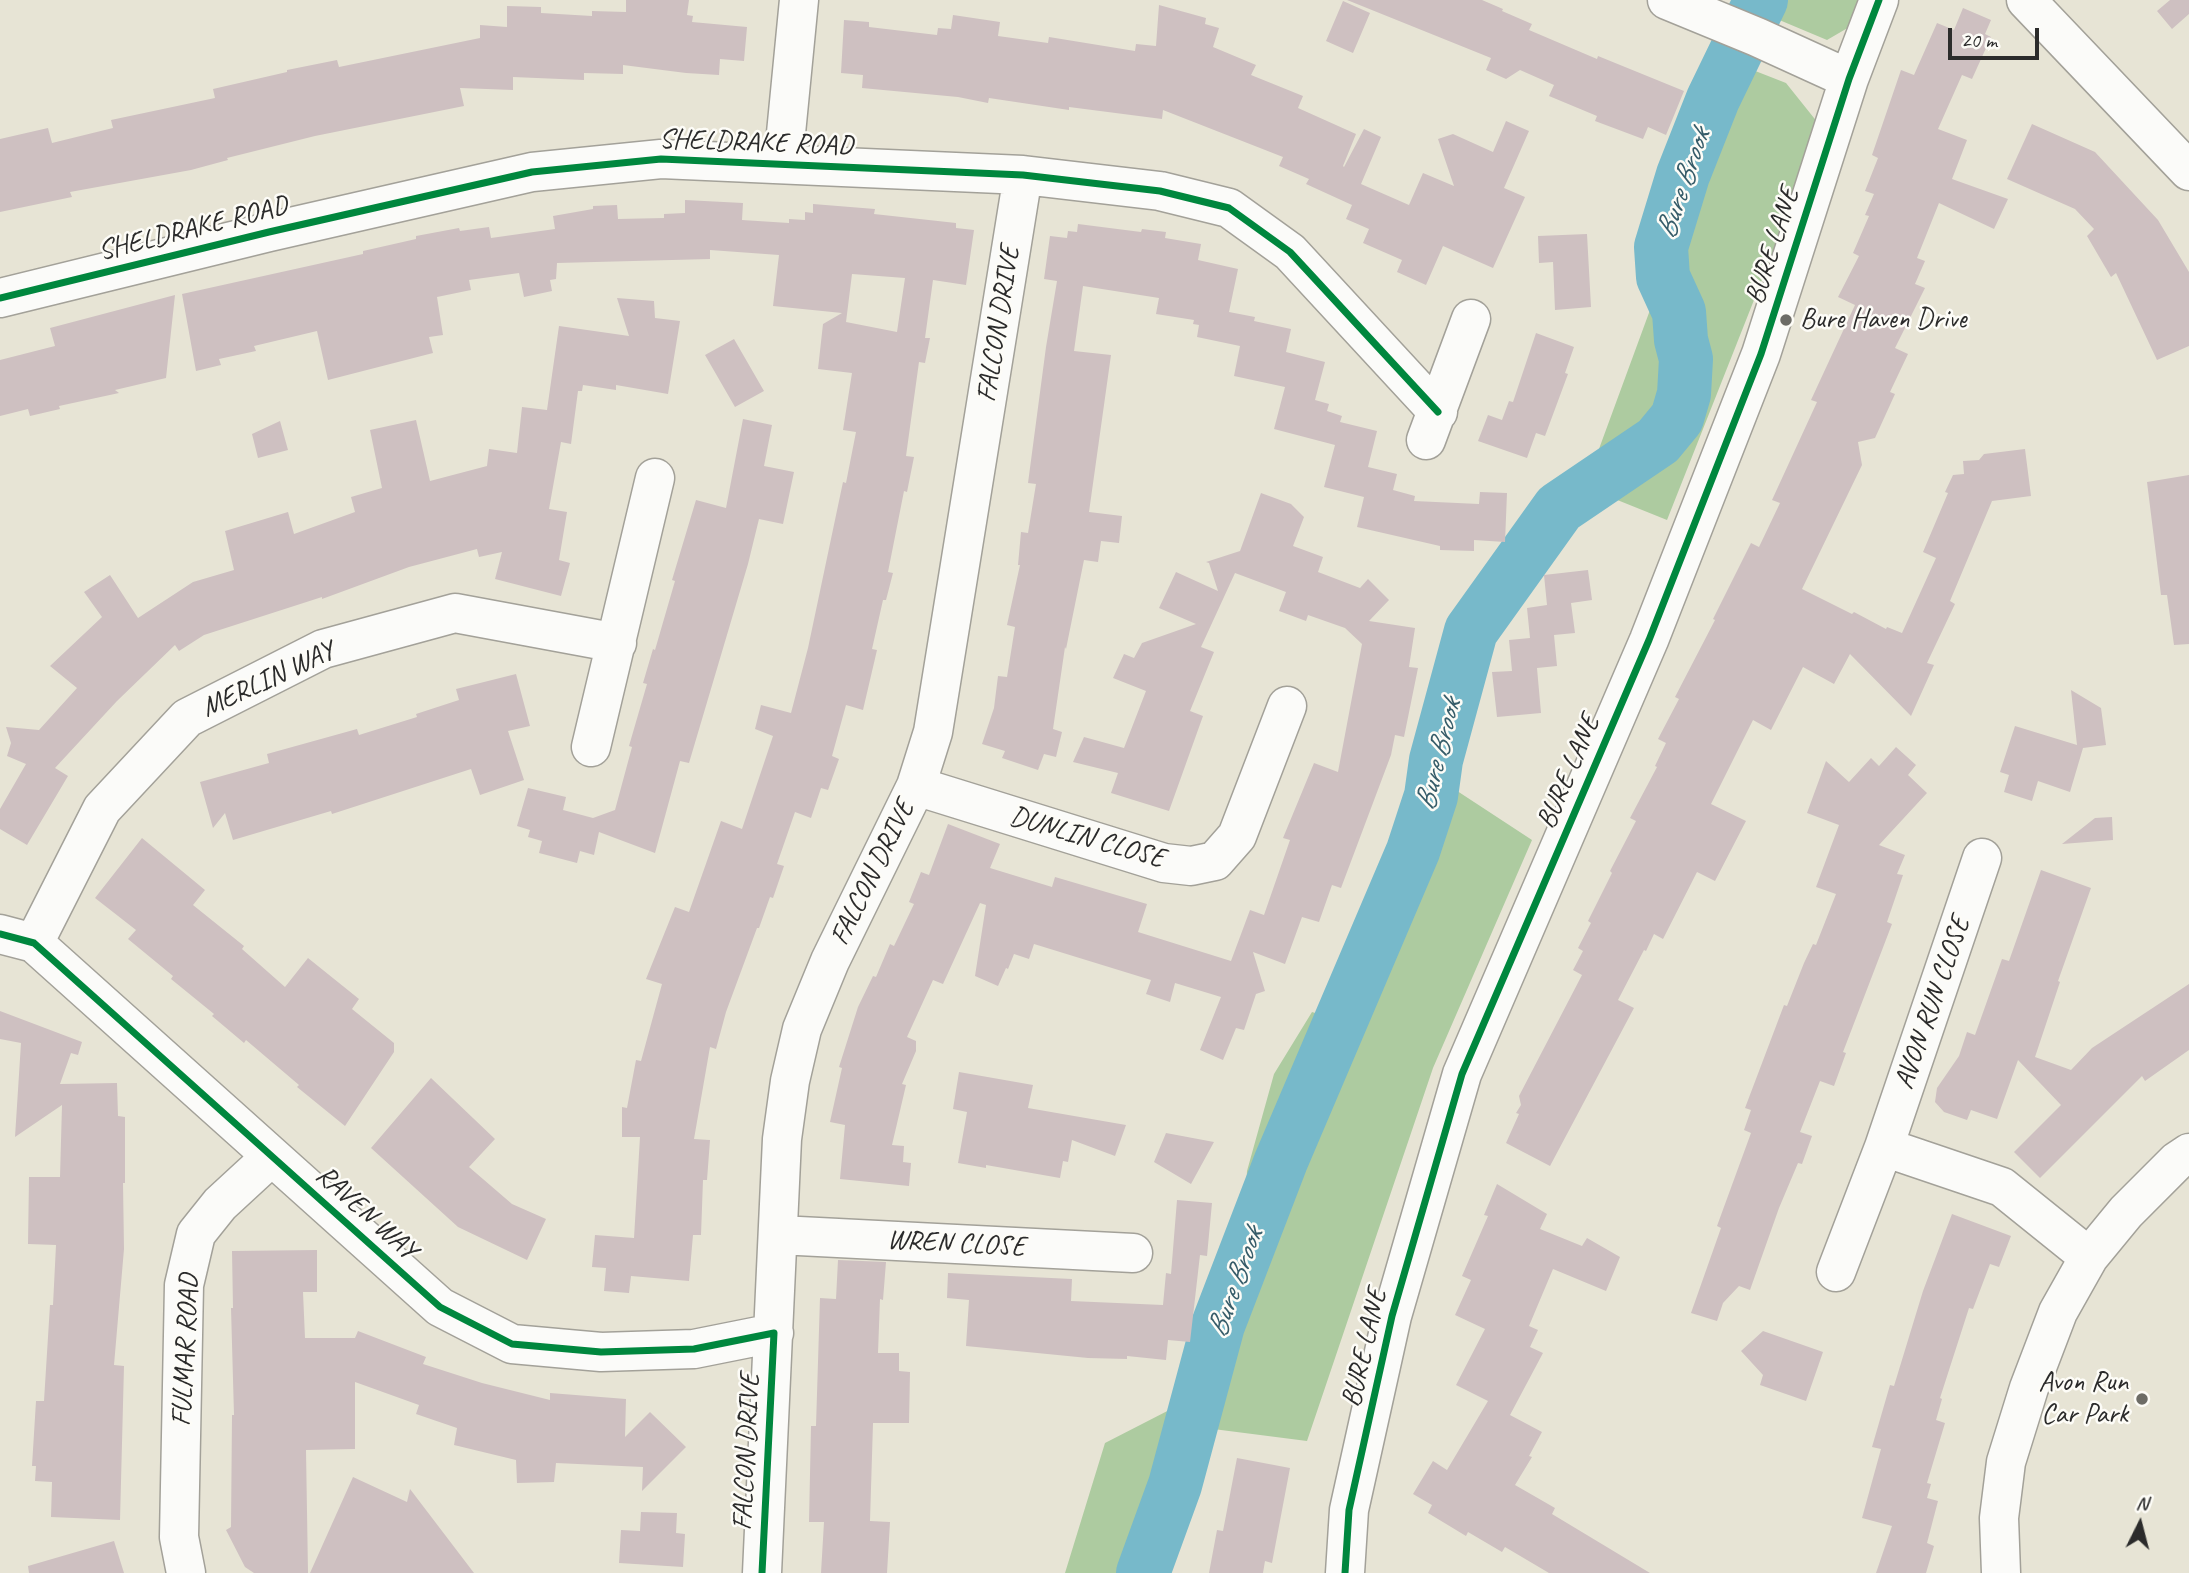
<!DOCTYPE html>
<html>
<head>
<meta charset="utf-8">
<style>
  body { margin:0 }
  #map { position:relative; width:2189px; height:1573px; overflow:hidden; background:#e7e4d5; font-family:Caveat,sans-serif }
  canvas { display:block }
  .north { position:absolute; left:2105px; top:1489px; width:70px; height:70px; -webkit-text-stroke:5px #fdfcf7; paint-order:stroke; rotate:6deg; font-size:19px; font-weight:700; line-height:28px; text-align:center; color:#2b2b2b }
  .north::after { content:''; display:block; margin:auto; width:24px; height:32px; background:#2b2b2b; clip-path:polygon(50% 0,100% 100%,50% 72%,0 100%) }
  .scale { position:absolute; left:1948px; top:28px; width:91px; height:32px; box-sizing:border-box; border:4px solid #2b2b2b; border-top:0; padding-left:9px; font-size:21px; line-height:24px; white-space:nowrap; color:#2b2b2b; -webkit-text-stroke:5px #fdfcf7; paint-order:stroke }
</style>
</head>
<body>
<div id="map">
<canvas width="2189" height="1573"></canvas>
<div class="north">N</div>
<div class="scale">20 m</div>
</div>
<script>
const g = document.querySelector('canvas').getContext('2d');
g.lineJoin = 'round';
function fill(path, color) { g.fillStyle = color; g.fill(path, 'evenodd'); }
function strokePath(path, color, width, dash) { g.strokeStyle = color; g.lineWidth = width; g.lineCap = dash ? 'butt' : 'round'; g.setLineDash(dash || []); g.stroke(path); }
function write(font, color, halo, rows, align = 'center') {
  g.font = font + ' Caveat,sans-serif'; g.lineWidth = 5; g.setLineDash([]); g.textBaseline = 'middle'; g.strokeStyle = halo; g.fillStyle = color; for (const [text, x, y, turn = 0] of rows) {
    g.save(); g.translate(x, y); g.rotate((+turn || 0) * Math.PI / 180); g.textAlign = isNaN(turn) ? turn : align; if (halo) g.strokeText(text, 0, 0); g.fillText(text, 0, 0); g.restore();
  }
}
fill(new Path2D(`
  M1749,0H1860L1851,26L1827,40L1746,6Z
  M1740,65L1786,83L1822,128L1667,520L1585,487Z
  M1445,783L1532,840L1433,1068L1307,1441L1182,1425L1135,1573H1065L1105,1443L1181,1404L1245,1212L1247,1171L1274,1074L1312,1012L1325,1016L1423,789Z`), '#adcba0');
strokePath(new Path2D(`
  M1143,1573L1175,1485L1218,1325L1281,1161L1413,851L1431,796L1436,760L1471,631L1559,508L1658,441L1677,418L1684,394L1686,359L1681,340L1679,312L1663,277L1661,247L1683,175L1713,99L1761,0`), '#77b9ca', 54);
fill(new Path2D(`
  M626,0H689L687,15L693,16L692,22L747,27L744,61L720,59L719,75L686,73L623,65V74L584,73V80L513,77V90L460,88L464,106L315,136L227,158L228,160L191,170L70,192L72,197L0,212V139L48,128L52,143L113,128L111,120L215,98L213,89L287,72V70L337,60L339,67L480,38V25L507,27V6L541,7V13L592,16V11L626,12Z
  M1347,0H1482L1503,9L1502,11L1532,24L1529,30L1597,59L1598,56L1684,91L1666,135L1648,127L1643,139L1595,121L1597,116L1549,96L1554,85L1520,70L1506,79L1486,70L1491,58Z
  M2170,0H2189V14L2172,29L2157,11Z
  M1343,1L1370,13L1353,53L1326,41Z
  M1159,5L1206,18L1205,24L1219,28L1213,47L1256,65L1251,75L1303,96L1298,108L1356,134L1343,166L1344,167L1364,129L1381,137L1361,184L1409,205L1423,173L1454,186L1438,139L1453,134L1493,152L1506,121L1529,131L1504,188L1525,197L1493,268L1443,246L1426,285L1397,272L1402,260L1363,243L1369,229L1346,219L1352,205L1306,184L1309,179L1279,166L1283,157L1163,110L1162,119L1069,107V110L989,98L988,103L958,97L862,88L863,75L841,73L844,20L869,22V27L937,35L938,28L951,29L953,15L1000,22L998,36L1048,43L1049,37L1135,51L1136,44L1156,46Z
  M1963,8L1991,20L1985,34L1991,37L1972,79L1962,75L1938,129L1967,140L1952,179L2008,199L1994,229L1939,203L1917,258L1925,261L1915,284L1925,288L1895,348L1908,354L1890,392L1895,394L1875,438L1858,442L1862,465L1802,589L1852,614L1854,612L1886,629L1887,627L1902,633L1936,558L1923,552L1948,493L1945,492L1953,475L1964,474L1963,461L1979,460L1984,454L2025,449L2031,496L1992,501L1950,601L1955,604L1927,663L1934,665L1911,716L1850,654L1834,684L1803,667L1771,730L1753,720L1711,804L1746,821L1715,881L1697,872L1663,939L1654,934L1646,951L1644,950L1618,1000L1634,1008L1550,1166L1506,1143L1519,1114L1516,1113L1521,1105L1519,1096L1582,975L1573,970L1583,951L1578,948L1591,923L1588,921L1612,873L1610,871L1636,821L1630,818L1657,767L1655,766L1666,743L1658,739L1679,699L1675,697L1715,620L1713,619L1751,543L1759,547L1780,503L1772,500L1817,402L1811,400L1855,305L1838,297L1859,256L1853,253L1869,216L1865,215L1874,194L1865,191L1878,158L1872,155L1901,70L1914,75L1937,23L1954,30Z
  M2032,124L2095,152L2158,220L2189,272V346L2157,360L2116,273L2111,277L2087,236L2094,229L2075,209L2007,179Z
  M685,200L743,203L742,220L789,223V219L805,220V212L813,213V204L875,209L874,214L956,223V228L974,230L966,285L933,280L925,338H930L925,363L919,362L906,456L914,457L907,492L904,491L888,572L893,573L886,600H883L872,649L877,650L863,710L846,705L832,756L839,759L828,790L821,788L811,818L795,812L777,864L784,866L773,898L770,897L759,928H757L726,1012L716,1049L710,1047L694,1139L710,1140L707,1180H703L701,1235H693L689,1281L631,1276L629,1293L604,1291L606,1268L592,1267L595,1235L634,1238L640,1137H622V1107L627,1108L636,1060L641,1061L662,984L646,979L675,907L689,912L721,821L742,829L773,736L755,729L761,705L791,713L808,648L843,482L846,483L856,432L843,430L852,373L818,369L823,324L842,313L773,306L779,255L710,250V259L557,263L556,279L550,280L552,291L524,297L519,273L469,280L471,290L437,297L443,335L429,337L433,353L328,380L317,331L254,346L256,351L219,359L221,365L196,371L182,294L363,254V251L416,239V236L459,228L460,231L489,227L491,238L555,229L553,216L593,209V206L617,205L618,219L664,218V214L685,213ZM852,274L905,278L897,332L846,322Z
  M1078,224L1141,232L1142,229L1166,232L1165,238L1201,244L1198,260L1238,269L1229,312L1255,317L1254,321L1291,329L1286,352L1325,362L1315,400L1329,404L1327,411L1342,416L1340,422L1377,431L1368,467L1397,474L1393,490L1415,496L1414,501L1479,504L1480,492L1507,493L1505,542L1474,540V551L1440,550V546L1357,527L1364,497L1324,487L1335,445L1274,429L1285,387L1234,376L1240,346L1197,337L1199,325L1193,324L1194,320L1156,314L1159,298L1083,286L1074,351L1111,355L1089,512L1122,516L1119,543L1101,541L1098,562L1084,560L1066,649L1065,647L1053,729L1062,732L1056,757L1044,754L1038,770L1002,758L1005,751L982,744L994,708L998,676L1007,677L1015,627L1007,625L1020,565H1018L1021,532L1028,533L1036,484L1028,483L1046,347L1057,281L1044,279L1050,236L1067,238L1068,231L1077,232Z
  M1587,234L1591,307L1555,310L1553,262L1539,263L1538,236Z
  M175,295L166,378L115,390L119,393L59,406L60,409L30,416L28,409L0,416V360L55,346L50,328Z
  M617,298L654,301L655,318L680,321L668,394L616,385V390L583,385L582,391H578L571,444L561,442L549,509L567,512L559,560L570,563L561,596L495,579L502,552L479,557L477,549L409,567L322,599V597L204,635L179,651L175,645L117,701L55,768L68,776L27,845L0,829V809L26,764L7,756L11,743L6,727L39,730L77,688L50,666L102,617L84,592L110,575L138,618L193,582L234,570L225,531L288,512L294,534L355,512L351,497L382,488L370,430L416,420L430,481L487,466L489,449L517,453L522,407L547,410L559,326L629,336Z
  M1536,333L1574,347L1565,373L1568,374L1545,436L1536,433L1527,458L1478,441L1488,415L1502,420L1509,401L1513,402Z
  M734,339L764,391L735,407L705,355Z
  M743,419L772,425L764,466L794,472L783,524L759,519L748,564L689,763L680,761L655,853L599,832L594,855L580,851L577,863L539,853L542,841L528,837L530,830L517,826L528,788L566,797L563,810L593,818L615,810L632,747L629,746L647,684L643,683L653,649L655,650L675,581L672,580L696,500L726,508Z
  M280,421L288,450L258,458L252,434Z
  M2189,475V644L2174,645L2167,595H2161L2147,482Z
  M1261,493L1291,504L1304,517L1293,546L1323,557L1318,572L1360,588L1368,579L1389,600L1369,621L1415,628L1409,667L1418,668L1404,737L1395,735L1391,755L1341,888L1332,885L1319,922L1302,917L1285,964L1253,952L1265,991L1256,994L1244,1030L1236,1028L1223,1060L1200,1050L1221,997L1175,983L1170,1002L1146,994L1151,980L1034,944L1029,959L1014,954L1008,969L1006,968L998,986L975,976L986,905L980,903L943,984L933,980L907,1037L916,1041V1051L902,1084L906,1085L892,1145L904,1146L903,1162L911,1163L909,1186L840,1179L845,1125L830,1122L842,1068L839,1067L858,1007L873,976L876,977L890,944L894,946L914,904L909,902L921,872L929,875L948,824L1000,844L990,868L1052,887L1055,877L1147,904L1138,932L1231,961L1250,910L1264,915L1290,840L1283,838L1314,763L1338,772L1362,644L1345,628L1308,615L1306,621L1279,611L1286,592L1235,573L1201,647L1214,652L1190,711L1203,716L1169,811L1111,793L1118,773L1073,762L1084,737L1124,748L1146,691L1113,678L1124,654L1134,658L1142,643L1196,624L1159,608L1176,572L1218,591L1209,563L1206,562L1240,551Z
  M1588,570L1592,600L1571,603L1575,633L1554,635L1557,666L1537,668L1541,713L1497,717L1492,672L1512,671L1509,640L1530,638L1527,608L1547,605L1544,575Z
  M516,674L530,726L508,731L524,780L480,795L471,769L332,814L331,811L233,840L225,813L213,828L200,782L269,763L267,754L357,729L359,735L417,717L416,714L459,700L456,689Z
  M2071,690L2101,708L2106,745L2083,748L2070,792L2038,781L2032,801L2004,792L2009,775L2000,772L2015,726L2077,745Z
  M1896,747L1916,765L1908,775L1927,793L1879,845L1905,855L1897,874L1903,875L1887,922L1892,924L1843,1052L1846,1053L1834,1086L1820,1081L1800,1132L1812,1136L1802,1164L1798,1163L1779,1208L1750,1290L1739,1286L1723,1303L1717,1321L1691,1313L1721,1228L1717,1226L1751,1133L1744,1130L1751,1110L1745,1108L1784,1005L1787,1006L1804,963L1813,944L1816,945L1836,894L1816,887L1839,825L1807,813L1826,761L1849,782L1871,758L1879,766Z
  M2112,817L2113,840L2062,844L2095,818Z
  M142,838L205,890L193,905L244,946L242,949L285,987L308,958L359,999L352,1009L394,1043V1052L345,1126L297,1087L299,1085L246,1040L244,1043L212,1016L214,1014L171,979L173,976L128,939L136,930L95,898Z
  M2041,870L2091,888L2058,981L2060,982L2035,1057L2071,1070L2092,1048L2189,984V1050L2145,1081L2142,1076L2040,1178L2014,1152L2061,1105L2018,1060L1997,1119L1971,1110L1967,1120L1944,1112L1935,1102L1937,1088L1959,1056L1967,1032L1975,1035L2002,959L2009,961Z
  M0,1011L82,1042L78,1055L71,1053L60,1084L117,1083L118,1116L125,1117V1183H123L124,1249L114,1365L124,1366L120,1520L51,1517L52,1482L35,1481L36,1466H32L36,1401H44L50,1305H53L56,1245L28,1244L29,1177H60L62,1105L15,1137L21,1043L0,1039Z
  M959,1072L1033,1085L1028,1108L1126,1125L1115,1156L1072,1140L1068,1162L1063,1161L1060,1178L986,1165V1168L958,1163L967,1112L953,1109Z
  M431,1078L495,1139L469,1167L512,1204L546,1219L527,1260L458,1227L371,1148Z
  M1166,1133L1214,1142L1191,1184L1154,1162Z
  M1497,1184L1547,1214L1540,1229L1582,1246L1587,1238L1620,1257L1606,1291L1553,1269L1529,1326L1538,1330L1530,1347L1543,1353L1510,1415L1542,1432L1529,1456L1532,1457L1515,1485L1555,1508L1552,1514L1650,1573H1549L1505,1547L1502,1552L1468,1532L1466,1536L1428,1513L1432,1505L1413,1494L1433,1461L1447,1470L1488,1401L1456,1385L1485,1329L1455,1315L1471,1280L1462,1276L1488,1216L1484,1215Z
  M1177,1200L1212,1203L1207,1256L1200,1255L1190,1342L1168,1340L1166,1360L1127,1356V1359L1088,1358L966,1346L969,1300L947,1298L948,1273L1072,1279L1071,1301L1163,1305L1166,1273L1171,1274Z
  M1952,1214L2011,1236L1999,1267L1990,1264L1973,1309L1969,1308L1940,1398L1942,1399L1936,1420L1945,1423L1927,1483L1931,1484L1927,1498L1938,1501L1927,1543L1934,1546L1926,1573H1876L1892,1526L1862,1518L1881,1449L1872,1447L1890,1385L1894,1386L1923,1291Z
  M317,1250V1292H303L305,1338H355L358,1331L426,1357L423,1364L482,1383L550,1400V1393L626,1399L625,1437L650,1412L686,1447L642,1491L643,1467L556,1463L554,1482L517,1483L516,1460L454,1445L457,1428L416,1414L419,1405L355,1382V1449L306,1450L308,1573H254L245,1567L226,1530L231,1527L232,1415H234L231,1308H233L232,1251Z
  M838,1260L886,1262L883,1300L880,1299L878,1353H899V1371L910,1372L909,1423H873L870,1521L890,1522L887,1573H821L824,1522H809L811,1426H816L820,1298L836,1299Z
  M1763,1331L1823,1352L1806,1401L1760,1385L1763,1375L1741,1351Z
  M1237,1458L1290,1468L1272,1563L1265,1561L1263,1573H1209L1217,1530L1223,1531Z
  M353,1477L407,1502L410,1489L474,1573H310Z
  M641,1512L677,1513L676,1533L685,1534L683,1567L619,1563L621,1530L640,1531Z
  M114,1541L124,1573H29L28,1566Z`), '#cec0c1');
const minor = new Path2D(`
  M1667,0L1757,37L1849,79
  M2026,0L2189,171
  M783,164L799,0
  M0,298L269,232L532,172L661,159L1023,175L1160,191L1229,208L1290,252L1438,412
  M1426,440L1471,319
  M591,747L655,478
  M916,786L1164,863L1191,866L1215,861L1237,836L1287,706
  M0,934L34,943L440,1307L512,1344L601,1352L694,1349L774,1333
  M34,943L102,809L187,718L323,649L455,613L617,643
  M1884,1147L2002,1187L2089,1257
  M779,1235L1133,1253
  M1836,1272L1884,1147L1982,858
  M186,1573L179,1537L184,1285L196,1234L220,1204L271,1157
  M762,1573L782,1139L790,1081L802,1029L830,961L916,786L933,732L1023,175
  M1345,1573L1349,1510L1392,1316L1462,1074L1649,640L1761,354L1849,79L1879,0
  M2001,1573L1999,1518L2006,1462L2029,1388L2058,1312L2089,1257L2126,1212L2177,1161L2189,1153`);
strokePath(minor, '#a3a199', 41);
strokePath(minor, '#fbfbf9', 38);
strokePath(new Path2D(`
  M0,298L269,232L532,172L661,159L1023,175L1160,191L1229,208L1290,252L1438,412
  M0,934L34,943L440,1307L512,1344L601,1352L694,1349L774,1333L762,1573
  M1345,1573L1349,1510L1392,1316L1462,1074L1649,640L1761,354L1849,79L1879,0`), '#00873e', 7);
for (const [x, y, r, color] of [
  [1786,320,7,"#6d6c66"],
  [2142,1399,7,"#6d6c66"]
]) { const dot = new Path2D(); dot.arc(x, y, r, 0, 2 * Math.PI); g.fillStyle = color; g.fill(dot); strokePath(dot, '#fdfcf7', 2.5); }
write('28px', '#2b2b2b', '#fdfcf7', [
  ["SHELDRAKE ROAD",756,143,2],
  ["SHELDRAKE ROAD",193,229,-14],
  ["BURE LANE",1773,246,-72],
  ["FALCON DRIVE",999,324,-81],
  ["MERLIN WAY",268,680,-25],
  ["BURE LANE",1569,772,-67],
  ["DUNLIN CLOSE",1087,838,16],
  ["FALCON DRIVE",873,873,-64],
  ["AVON RUN CLOSE",1933,1003,-71],
  ["RAVEN WAY",366,1213,42],
  ["WREN CLOSE",956,1244,3],
  ["BURE LANE",1365,1348,-77],
  ["FULMAR ROAD",186,1350,-87],
  ["FALCON DRIVE",747,1452,-87]
]);
write('28px', '#2b2b2b', '#fdfcf7', [
  ["Bure Haven Drive",1800,320],
  ["Avon Run",2128,1383,"right"],
  ["Car Park",2128,1415,"right"]
], 'left');
write('italic 30px', '#365c69', '#fdfcf7', [
  ["Bure Brook",1684,184,-71],
  ["Bure Brook",1439,755,-76],
  ["Bure Brook",1236,1283,-70]
]);
</script>
</body>
</html>
